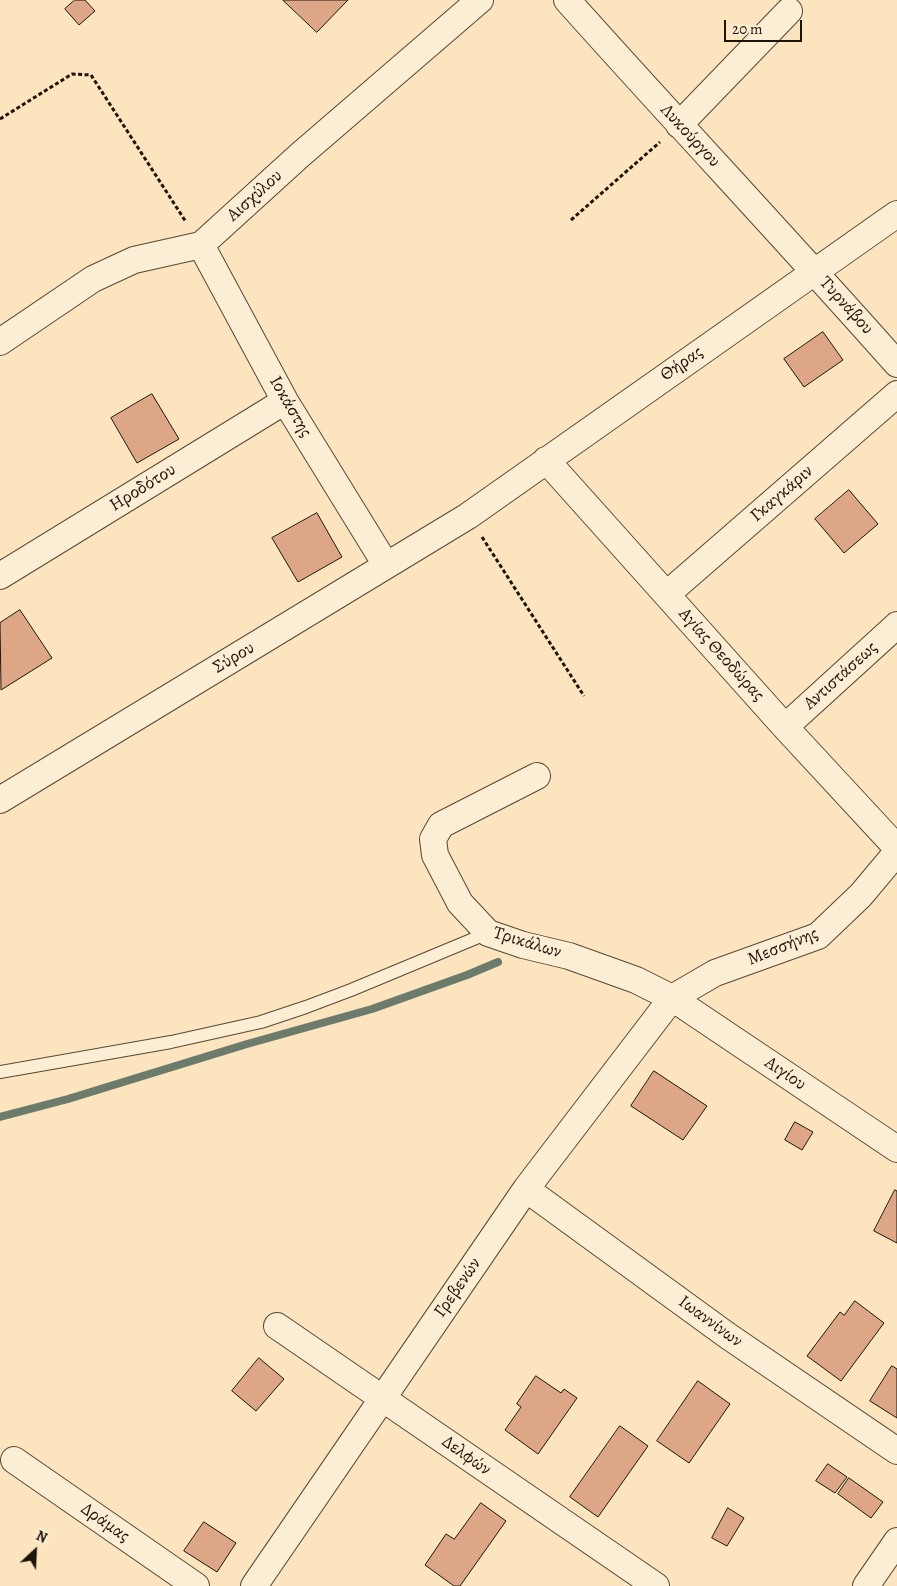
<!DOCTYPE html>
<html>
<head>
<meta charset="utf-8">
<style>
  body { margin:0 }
  #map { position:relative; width:897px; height:1586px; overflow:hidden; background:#fbe4be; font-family:Alegreya,serif }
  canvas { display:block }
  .north { position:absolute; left:10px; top:1526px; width:50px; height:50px; -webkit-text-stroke:4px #fcedd5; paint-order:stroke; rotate:25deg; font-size:14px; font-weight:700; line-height:20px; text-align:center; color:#1e150a }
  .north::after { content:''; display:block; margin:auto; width:18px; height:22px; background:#1e150a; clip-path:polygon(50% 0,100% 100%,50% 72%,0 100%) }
  .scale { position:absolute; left:724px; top:20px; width:78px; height:22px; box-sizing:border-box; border:2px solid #1e150a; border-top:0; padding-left:6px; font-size:15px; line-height:18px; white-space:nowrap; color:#1e150a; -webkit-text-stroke:4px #fcedd5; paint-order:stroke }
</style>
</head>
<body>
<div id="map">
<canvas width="897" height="1586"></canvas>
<div class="north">N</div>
<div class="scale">20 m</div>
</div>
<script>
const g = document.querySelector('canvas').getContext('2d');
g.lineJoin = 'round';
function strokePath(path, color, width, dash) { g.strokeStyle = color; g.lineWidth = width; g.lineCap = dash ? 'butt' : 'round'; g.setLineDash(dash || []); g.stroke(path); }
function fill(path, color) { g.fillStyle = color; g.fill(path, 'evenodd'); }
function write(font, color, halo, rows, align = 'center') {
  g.font = font + ' Alegreya,serif'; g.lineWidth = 4; g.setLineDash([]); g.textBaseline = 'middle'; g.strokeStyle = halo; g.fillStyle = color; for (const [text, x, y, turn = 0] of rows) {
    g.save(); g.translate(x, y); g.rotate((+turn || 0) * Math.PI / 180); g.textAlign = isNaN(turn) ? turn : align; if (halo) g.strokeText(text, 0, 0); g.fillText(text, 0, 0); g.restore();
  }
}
strokePath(new Path2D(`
  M0,1117L68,1099L247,1044L372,1009L467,975L498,962`), '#6c7b6b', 8);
const building = new Path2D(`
  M75,0H85L95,11L79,25L65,9Z
  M283,0H348L317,32Z
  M823,332L843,360L804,387L784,359Z
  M152,394L179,439L137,463L111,418Z
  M849,490L878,524L844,553L815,519Z
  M317,513L342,557L298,582L272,538Z
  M20,610L52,658L1,690L0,623Z
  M654,1071L707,1106L683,1140L631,1106Z
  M795,1122L813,1132L802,1150L785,1140Z
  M895,1190L897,1191V1243L874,1231Z
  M855,1301L884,1323L841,1381L807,1356L840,1312L844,1315Z
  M259,1358L284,1379L256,1411L232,1391Z
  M892,1366L897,1369V1418L870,1401Z
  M536,1376L561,1393L564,1389L577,1398L538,1454L505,1430L521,1407L517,1404Z
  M698,1381L730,1404L689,1463L657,1441Z
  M620,1426L648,1446L598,1517L570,1497Z
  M828,1464L847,1477L835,1493L816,1481Z
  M849,1478L883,1502L871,1518L838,1494Z
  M481,1503L506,1521L460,1586H454L425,1565L446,1534L454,1539Z
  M728,1508L744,1518L727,1546L712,1538Z
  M204,1522L236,1543L217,1572L184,1551Z`);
fill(building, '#dda787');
strokePath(building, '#1e150a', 1);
const service = new Path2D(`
  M0,1072L171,1042L261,1022L306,1007L351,990L488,933`);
const minor = new Path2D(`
  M567,0C676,122 788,241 897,364
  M679,125L789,11
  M201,245L285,401L386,565
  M0,342L93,279L134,260L201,245L300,155L480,0
  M546,460L785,727L897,848
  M0,576L285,401
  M667,594L897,394
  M785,727L897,625
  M537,776L441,825L433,839L435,855L460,903L488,933L523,945L569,956L636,980L672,998L897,1149
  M0,800L468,516L897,214
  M526,1189L728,1336L897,1451
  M277,1326L656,1586
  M14,1460L196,1586
  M254,1586L526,1189L672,998L715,973L818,936L861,895L897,852
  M866,1586L897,1541`);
strokePath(service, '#554937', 14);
strokePath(minor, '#554937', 28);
strokePath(new Path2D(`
  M0,119L72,74L91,75L186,222
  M571,220L660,142
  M482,537L584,696`), '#1e150a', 3, [4, 2.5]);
strokePath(service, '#fcedd5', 12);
strokePath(minor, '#fcedd5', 26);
write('18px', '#1e150a', '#fcedd5', [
  ["Λυκούργου",690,136,47],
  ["Αισχύλου",255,196,-42],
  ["Τυρνάβου",846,306,48],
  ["Θήρας",682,364,-35],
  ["Ιοκάστης",290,407,60],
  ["Ηροδότου",143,488,-32],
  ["Γκαγκάριν",782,494,-41],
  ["Αγίας Θεοδώρας",721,655,48],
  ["Σύρου",234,658,-31],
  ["Αντιστάσεως",841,676,-42],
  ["Τρικάλων",527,943,17],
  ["Μεσσήνης",783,947,-22],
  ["Αιγίου",785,1074,34],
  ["Γρεβενών",458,1288,-55],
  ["Ιωαννίνων",710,1322,36],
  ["Δελφών",466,1456,35],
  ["Δράμας",105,1523,35]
]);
</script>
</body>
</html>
